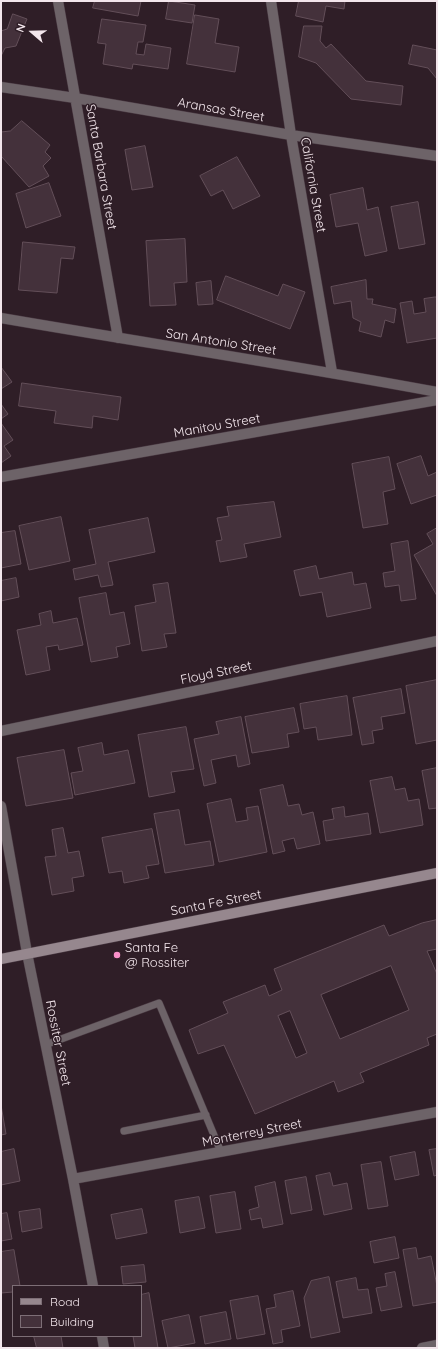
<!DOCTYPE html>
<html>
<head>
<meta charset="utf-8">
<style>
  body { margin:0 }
  #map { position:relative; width:438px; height:1349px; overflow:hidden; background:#2f1e27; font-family:Quicksand,sans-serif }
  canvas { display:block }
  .frame { position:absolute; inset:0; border:2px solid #f3e6ec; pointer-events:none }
  .legend { position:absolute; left:12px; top:1285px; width:130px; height:52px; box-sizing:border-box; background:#2f1e27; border:1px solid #7d6e76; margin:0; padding:5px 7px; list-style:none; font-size:12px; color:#f3e6ec }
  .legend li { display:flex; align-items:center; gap:8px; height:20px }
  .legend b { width:20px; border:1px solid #7d6e76 }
  .north { position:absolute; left:12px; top:12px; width:40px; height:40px; -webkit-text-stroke:3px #2f1e27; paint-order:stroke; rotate:290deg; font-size:11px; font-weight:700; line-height:16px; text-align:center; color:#f3e6ec }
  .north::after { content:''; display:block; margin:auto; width:14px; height:18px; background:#f3e6ec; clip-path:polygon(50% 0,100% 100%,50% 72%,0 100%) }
</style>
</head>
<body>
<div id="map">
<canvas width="438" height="1349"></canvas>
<div class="frame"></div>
<ul class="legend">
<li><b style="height:5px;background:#96878e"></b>Road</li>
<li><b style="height:11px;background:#44313b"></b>Building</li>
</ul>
<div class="north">N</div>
</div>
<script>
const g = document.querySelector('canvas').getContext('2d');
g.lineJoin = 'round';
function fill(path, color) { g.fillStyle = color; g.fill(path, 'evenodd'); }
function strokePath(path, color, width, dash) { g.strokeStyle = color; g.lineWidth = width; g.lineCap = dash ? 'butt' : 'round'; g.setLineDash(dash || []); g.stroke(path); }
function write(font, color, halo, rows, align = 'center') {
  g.font = font + ' Quicksand,sans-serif'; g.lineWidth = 3; g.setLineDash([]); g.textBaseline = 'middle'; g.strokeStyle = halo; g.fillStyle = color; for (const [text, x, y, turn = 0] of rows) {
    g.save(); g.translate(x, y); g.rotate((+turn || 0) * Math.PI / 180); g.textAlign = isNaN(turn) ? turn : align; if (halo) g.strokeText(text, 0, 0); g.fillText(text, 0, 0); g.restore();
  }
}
const building = new Path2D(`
  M95,1H141L138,16L93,8Z
  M169,1L195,5L192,23L166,19Z
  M299,1H345L344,9L326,6L323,22L296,16Z
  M13,14L27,19L16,46L5,48L1,56V31L7,29Z
  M195,15L219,19L215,43L239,47L235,72L187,64Z
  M102,19L146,25L143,42H138L136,54L144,55L146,44L171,48L168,69L133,64L132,69L103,64L106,44L98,43Z
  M304,26H322L320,41L326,48L331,44L366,81L403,86L401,105L351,99L316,63L299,57Z
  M413,45L437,50V79L428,68L409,64Z
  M22,121L50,145L45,152L51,158L43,166L49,176L29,187L1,156V132L10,131Z
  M145,146L153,187L132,190L125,150Z
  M237,157L260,196L233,209L223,190L211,196L200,176Z
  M49,183L61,216L26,228L16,194Z
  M363,188L367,210L378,207L387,251L365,256L358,223L336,227L330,195Z
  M418,202L425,244L399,249L391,207Z
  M185,239L187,282L174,283L176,305L150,306L146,241Z
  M23,242L75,247L73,259L61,258L57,293L19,290Z
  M226,276L278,296L283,284L305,292L290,329L217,300Z
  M366,280L367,299H373L372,304L396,309L394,323L385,320L381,337L359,331L361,322L353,318L351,301L334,304L331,287Z
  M211,281L213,304L198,305L196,283Z
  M435,297H437V338L407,343L400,303L412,301L414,314L426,312L424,299Z
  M1,367L12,382L1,389Z
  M22,383L121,397L118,420L93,416L92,428L54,423L56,411L19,406Z
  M1,404L8,414L1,419Z
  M1,423L13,440L4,446L11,456L1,463Z
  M421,456L428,476L437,472V495L411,504L397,464Z
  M389,457L395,489L383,492L388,524L363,528L352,464Z
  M274,502L281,537L244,544L247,557L220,562L216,541L222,540L217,518L229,516L227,507Z
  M61,517L70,561L29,570L19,526Z
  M148,518L155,552L108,562L113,585L101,587L98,575L75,580L73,569L96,564L89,530Z
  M437,528V596L414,555L433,544L427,534Z
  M15,531L21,564L1,568V533Z
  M408,541L416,599L401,601L399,585L385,587L383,573L395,571L391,544Z
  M316,566L319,579L352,572L354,585L366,583L371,608L327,617L322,592L300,596L294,571Z
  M16,578L19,597L1,601V581Z
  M168,583L176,633L164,634L167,647L142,651L135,606L156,602L153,585Z
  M106,593L110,615L124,612L130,644L116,647L118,657L91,662L79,598Z
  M51,611L53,623L77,618L83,645L59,650L58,645L46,647L50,670L26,675L17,630L41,625L39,614Z
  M437,680V740L416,744L406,686Z
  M401,689L405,713L381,717L383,729L372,731L374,743L362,745L353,698Z
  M347,696L352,735L318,740L316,727L304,729L300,704Z
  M294,708L299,732L287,734L289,747L252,753L245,717Z
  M241,717L250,764L238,767L236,755L211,760L216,783L204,786L194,739L219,734L216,722Z
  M186,727L194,769L171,772L175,792L149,797L138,735Z
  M102,743L104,755L128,750L135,783L75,795L71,773L83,771L78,748Z
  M64,750L73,798L26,806L17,758Z
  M437,768V808L429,809L422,771Z
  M392,777L395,790L405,788L408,801L419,799L423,825L380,833L370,781Z
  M283,785L288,806L299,804L302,815L313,812L320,844L297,849L294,838L282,841L285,851L273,854L260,790Z
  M231,799L236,822L248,820L246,808L258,806L267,852L219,862L207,804Z
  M344,807L345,817L368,813L371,834L326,841L323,821L334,819L332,809Z
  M179,810L185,845L210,841L214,865L165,873L154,814Z
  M63,828L68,853L79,851L84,876L72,878L74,891L52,895L45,857L56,856L52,830Z
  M152,829L159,864L146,866L149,878L124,883L122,871L109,873L102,838Z
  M437,920V949L427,951L437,974V1034L427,1038L429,1045L360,1073L364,1082L338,1092L334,1081L255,1114L224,1045L198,1054L189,1030L228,1013L223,1002L265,985L269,996L282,990L274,969L384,925L389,936L422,923ZM391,966L409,1010L340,1039L321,995ZM290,1011L307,1053L296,1058L278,1016Z
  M1,1105L6,1134L1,1135Z
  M14,1149L20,1181L1,1185V1152Z
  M437,1149V1175L434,1176L429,1150Z
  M415,1152L419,1175L395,1180L390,1157Z
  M381,1162L388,1206L368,1209L361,1165Z
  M330,1173L333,1186L347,1183L352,1209L324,1215L316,1176Z
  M306,1177L312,1210L291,1214L285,1181Z
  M275,1182L283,1224L263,1228L261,1218L251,1220L249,1210L259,1207L255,1187Z
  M235,1192L241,1229L216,1233L210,1196Z
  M199,1197L205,1228L180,1233L175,1201Z
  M40,1209L42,1228L22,1232L19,1212Z
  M142,1209L147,1233L116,1239L111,1215Z
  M7,1213L12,1239L1,1241V1214Z
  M395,1237L399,1258L374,1263L370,1242Z
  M416,1248L418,1259L431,1256L437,1286V1302L413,1306L403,1250Z
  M14,1250L20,1286H13V1292L1,1293V1252Z
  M144,1265L146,1282L123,1284L121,1267Z
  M395,1272L402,1307L381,1311L376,1288L387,1286L385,1274Z
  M329,1277L340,1332L311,1338L304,1298L311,1281Z
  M356,1278L358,1290L368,1289L372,1313L343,1318L336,1282Z
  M293,1291L300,1326L281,1330L283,1342L273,1344L266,1309L276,1307L274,1295Z
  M149,1293L158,1348H135L133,1336H141V1295Z
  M258,1296L265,1334L237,1339L230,1301Z
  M226,1312L231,1339L205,1344L200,1317Z
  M189,1315L195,1343L168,1348L162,1321Z
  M34,1336H61L63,1348H37Z`);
fill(building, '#44313b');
strokePath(building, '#634f59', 1);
const lane = new Path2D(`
  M45,1045L159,1003L221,1152
  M124,1131L206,1115`);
const street = new Path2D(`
  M58,1L118,338
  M271,1L291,135L332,372
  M1,87L75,98L291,135L437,156
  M1,318C146,343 292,365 437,392
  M1,477L437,400
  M1,731L437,641
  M1,806L27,953L73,1179L93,1286
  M73,1179L437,1112
  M102,1336L104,1348
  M422,1348L437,1345`);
const secondary = new Path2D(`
  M1,959L437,873`);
strokePath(lane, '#4a3a43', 8);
strokePath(street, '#4a3a43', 11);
strokePath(secondary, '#4a3a43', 11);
strokePath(lane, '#6d6368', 7);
strokePath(street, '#6d6368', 10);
strokePath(secondary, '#96878e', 10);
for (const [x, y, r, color] of [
  [117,955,4,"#f98fc9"]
]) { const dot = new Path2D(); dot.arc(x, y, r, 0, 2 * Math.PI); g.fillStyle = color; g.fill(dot); strokePath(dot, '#2f1e27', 1.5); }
write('13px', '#f3e6ec', '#2f1e27', [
  ["Aransas Street",221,110,10],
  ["Santa Barbara Street",101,167,80],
  ["California Street",313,185,80],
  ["San Antonio Street",221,342,9],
  ["Manitou Street",217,426,-10],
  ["Floyd Street",216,673,-12],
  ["Santa Fe Street",216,903,-11],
  ["Rossiter Street",58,1043,79],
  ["Monterrey Street",252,1133,-11]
]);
write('13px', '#f3e6ec', '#2f1e27', [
  ["Santa Fe",125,948],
  ["@ Rossiter",125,963]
], 'left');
</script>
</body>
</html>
